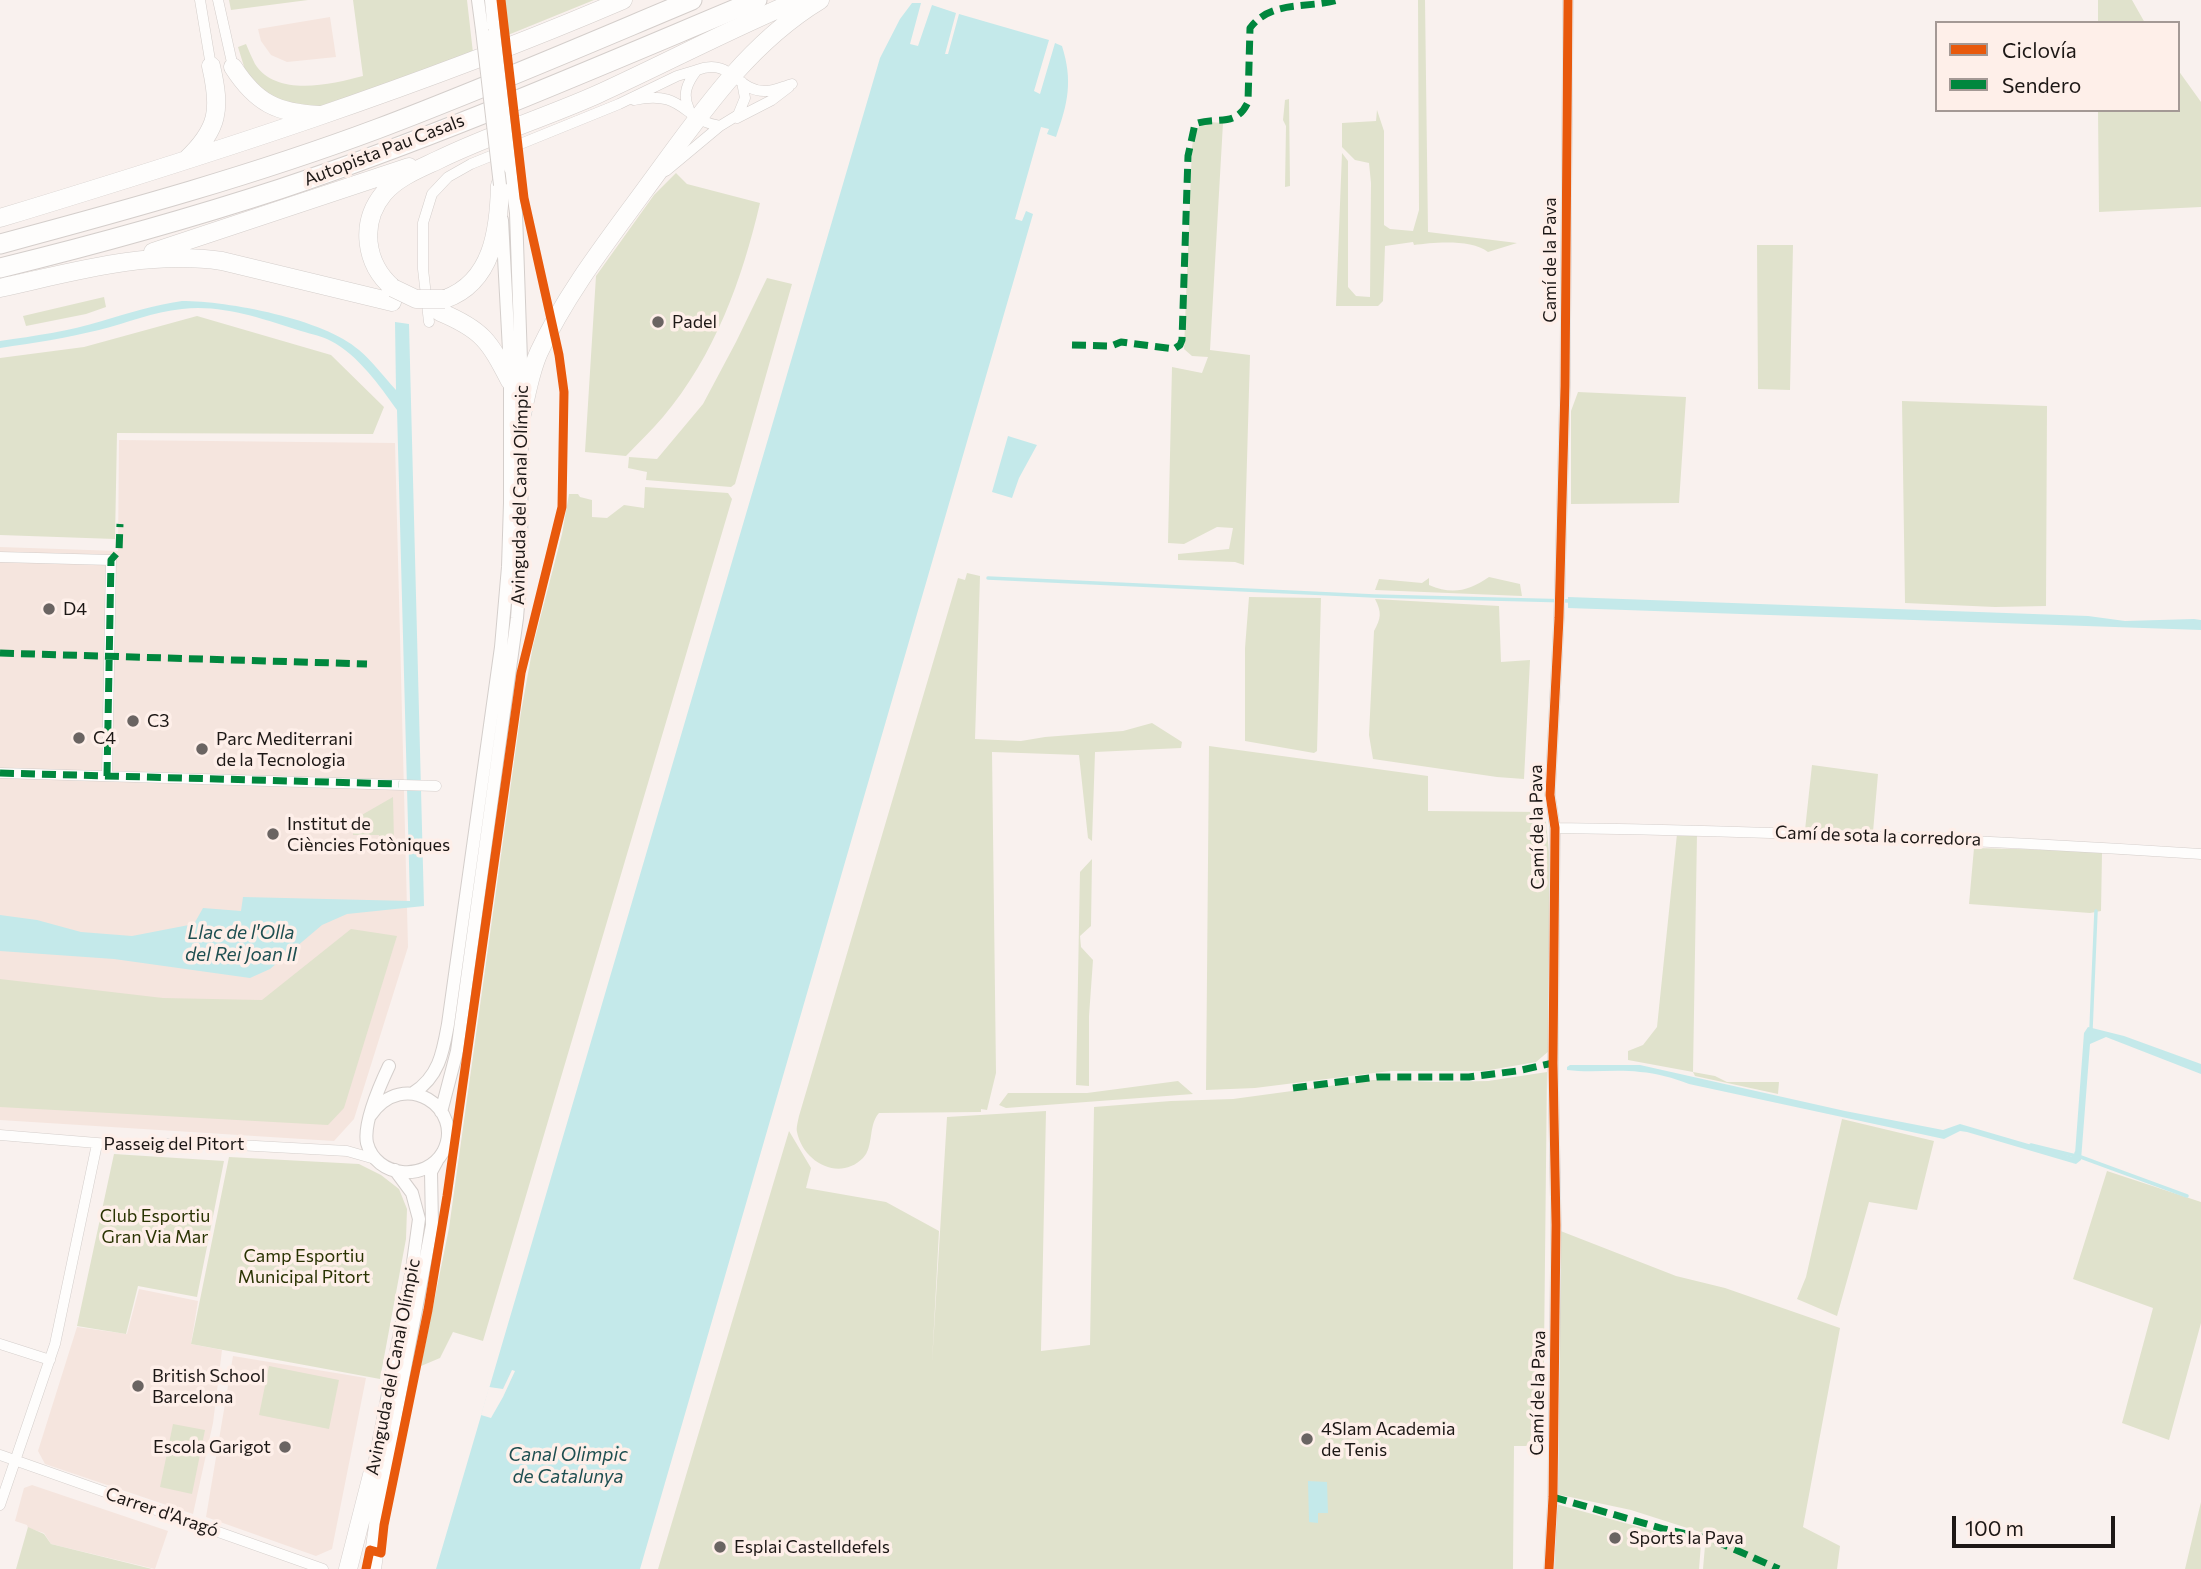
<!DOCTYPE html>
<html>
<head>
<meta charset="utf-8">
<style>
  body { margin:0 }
  #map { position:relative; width:2201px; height:1569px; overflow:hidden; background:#f9f1ee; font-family:Commissioner,sans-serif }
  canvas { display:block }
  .legend { position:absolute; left:1935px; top:21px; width:245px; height:91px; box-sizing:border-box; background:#feefe9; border:2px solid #a49995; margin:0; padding:9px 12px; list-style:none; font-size:21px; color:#1d1816 }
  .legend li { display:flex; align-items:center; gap:14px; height:35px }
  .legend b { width:35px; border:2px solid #a49995 }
  .scale { position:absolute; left:1952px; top:1516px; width:163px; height:32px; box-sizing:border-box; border:4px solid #1d1816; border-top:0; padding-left:9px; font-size:21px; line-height:24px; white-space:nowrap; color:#1d1816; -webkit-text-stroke:5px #feefe9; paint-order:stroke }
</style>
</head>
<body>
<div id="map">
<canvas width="2201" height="1569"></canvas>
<ul class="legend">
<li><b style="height:9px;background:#e8590c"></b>Ciclovía</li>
<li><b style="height:9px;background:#00873e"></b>Sendero</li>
</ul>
<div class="scale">100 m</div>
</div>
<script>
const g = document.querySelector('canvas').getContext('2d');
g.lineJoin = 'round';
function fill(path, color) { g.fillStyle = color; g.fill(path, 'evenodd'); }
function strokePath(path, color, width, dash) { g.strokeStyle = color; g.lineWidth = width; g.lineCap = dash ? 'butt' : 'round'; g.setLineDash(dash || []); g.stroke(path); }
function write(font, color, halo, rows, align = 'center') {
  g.font = font + ' Commissioner,sans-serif'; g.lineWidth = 7; g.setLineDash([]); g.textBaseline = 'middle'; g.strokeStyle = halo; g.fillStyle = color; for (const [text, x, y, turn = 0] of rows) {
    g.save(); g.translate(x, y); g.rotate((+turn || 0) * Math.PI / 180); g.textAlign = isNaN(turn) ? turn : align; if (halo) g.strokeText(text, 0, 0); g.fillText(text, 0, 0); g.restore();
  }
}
fill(new Path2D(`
  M330,17L336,57L287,62L271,55L261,41L258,29Z
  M119,440L395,443L408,947L354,1119L334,1141L0,1120V547L118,551Z
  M139,1289L198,1301L191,1344L222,1350L213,1423L193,1514L45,1464L38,1451L77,1327L127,1334Z
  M233,1356L366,1378L332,1549L316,1556L206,1517Z
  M32,1485L168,1531L155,1569L51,1544L44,1533L28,1528L27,1525L15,1521L24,1488Z`), '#f5e5de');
fill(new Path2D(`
  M229,0H308L231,10Z
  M353,0H467L473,53L327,108L312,109L271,98L246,73L238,47L246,44C249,51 252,58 255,64C277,98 332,84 363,76Z
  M499,0H594L503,37Z
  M1418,0H1425L1428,232L1517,243L1488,252C1472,239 1434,242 1414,245L1413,242L1385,246L1383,301L1378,306H1336L1342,153L1348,161V287L1356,296L1370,297L1371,183L1369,163L1355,160L1342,147V123L1376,121L1377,110L1384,131V225L1390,229L1413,231L1419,210Z
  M2098,0H2132L2145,23H2098Z
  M2178,70L2201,102V207L2099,212L2098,110H2178Z
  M1289,99L1290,186L1285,187L1286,126L1283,120L1285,100Z
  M1209,122L1223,123L1210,350L1250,355L1244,565L1235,562L1178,560V554L1229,549L1233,528L1217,527L1184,544L1168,543L1172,367L1202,373L1208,357L1192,356L1184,349L1192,148C1194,134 1195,126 1209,122Z
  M676,173L687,184L760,203C742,280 715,355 663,417C651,431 638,443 626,456L585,452L596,276L654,195Z
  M1757,245H1793L1790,390L1758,389Z
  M767,278L792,284L735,484L731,487L646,480L647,472L628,468L629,457L657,459L703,404L736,342Z
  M104,297L106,307L86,314L26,326L23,316Z
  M197,316L331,355L384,407L373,434L117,433L115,539L0,535V358L84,347Z
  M1578,392L1686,397L1679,503L1571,504V411Z
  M1902,401L2047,406L2046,606L1995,607L1905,603Z
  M645,487L728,493L732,499L483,1341L453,1332L440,1358L421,1366L449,1228L521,712L533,646L562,534L569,494H578L580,497L592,500V517L607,518L624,505L644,508Z
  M967,573L980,576L975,739L1021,741L1045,737L1123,731L1152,723L1182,742L1181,748L1095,752L1092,841L1088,838L1079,755L992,752L996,1073L987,1110L981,1109V1112L879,1113C868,1125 874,1147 863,1158C839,1182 803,1162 797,1132C796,1128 798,1121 799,1116L958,578L965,580Z
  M1489,577L1520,584L1522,596L1375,590L1379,579L1422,583L1429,578V585C1452,595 1469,591 1489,577Z
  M1249,597L1321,598L1317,751L1314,753L1245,741V648Z
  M1375,599L1499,606L1501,662L1530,660L1524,779L1497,777L1373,759L1369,735L1374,631C1381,618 1382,613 1375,599Z
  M1209,746L1428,776V811L1545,812L1550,862L1549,1051L1536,1062L1484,1071H1390L1255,1088L1206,1090Z
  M1812,765L1878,774L1873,832L1805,830Z
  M393,797L394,841H380L379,835H353V820Z
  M1677,834H1697L1693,1072L1715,1076L1727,1082H1779L1778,1094L1695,1076L1693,1072L1628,1060V1051L1643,1045L1657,1027Z
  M1974,848L2099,851L2102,853L2101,911L2090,913L1969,904Z
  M1092,859L1091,926L1080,936L1081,947L1093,960L1089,1016V1086L1076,1085L1080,872Z
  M351,929L397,936L344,1108L328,1125L0,1107V979L163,998L262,1000Z
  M1547,1072L1543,1446H1514L1513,1569H658L789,1131L811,1168L806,1188L886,1202L939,1231L932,1363L947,1117L1046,1111L1041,1351L1090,1345L1094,1107L1171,1101L1233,1099L1373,1080L1435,1082L1488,1081Z
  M1178,1081L1193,1094L1006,1108L999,1105L1008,1093H1087Z
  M1842,1119L1934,1141L1917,1210L1869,1202L1837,1316L1797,1299L1806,1277Z
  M114,1154L224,1161L197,1297L138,1286L126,1334L77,1326Z
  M229,1157L359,1164L381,1175L399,1189L407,1209L406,1239L380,1379L191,1344Z
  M2107,1171L2201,1202V1323L2169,1440L2122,1423L2153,1308L2073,1279Z
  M1558,1230L1676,1276L1725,1288L1840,1328L1803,1527L1840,1546L1837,1569H1703L1706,1534L1631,1510L1556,1494Z
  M269,1366L339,1380L329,1429L259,1415Z
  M173,1424L205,1430L192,1494L160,1487Z
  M2201,1502V1569H2185Z
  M1556,1504L1701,1544L1699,1569H1555Z
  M28,1527L44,1534L51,1544L152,1569H16Z`), '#e0e2cc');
fill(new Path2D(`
  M912,3H921L910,44L918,46L932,5L956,13L945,54H948L959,14L1049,40L1034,91L1040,94L1055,43L1062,46C1073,81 1068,103 1056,137L1047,134L1049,129L1041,127L1015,219L1022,221L1026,211L1033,214L640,1569H436L880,58L900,19Z
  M182,301C228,301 324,319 359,350C372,361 384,377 396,390L395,322L409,324L424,906L347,914L322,925L270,969L250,978L114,959L0,951V915L37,920L81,932L132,936L194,924L203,908L241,911L243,897L410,901L397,410C380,386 358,355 331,341C322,336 311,334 301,331C263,319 222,304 182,309C153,312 127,323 99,330C66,338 34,343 0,348V341C35,336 69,331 102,321C129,313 154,305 182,301Z
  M1008,436L1037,445L1019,478L1012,498L992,492Z
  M1568,597L2088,616L2125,621L2194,619L2201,620V630L1568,608Z
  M2088,1027L2124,1036L2201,1064V1074L2106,1037L2090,1044L2081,1160L2076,1164L1967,1132L1960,1131L1944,1139L1689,1084C1673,1078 1657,1073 1640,1072C1616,1069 1591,1073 1567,1070V1067L1570,1065H1640L1845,1111L1943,1130L1960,1124L2073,1157L2075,1154L2084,1033Z
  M1308,1481L1327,1482L1328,1513H1318V1523L1309,1522Z`), '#c4e9ea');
fill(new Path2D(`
  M512,1370L515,1371L503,1397L491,1418L481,1415L489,1387L503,1389Z`), '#f9f1ee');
strokePath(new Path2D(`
  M988,578L1374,596L1570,601
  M2091,1029L2096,911
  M2031,1145L2076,1156V1153
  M2078,1156L2187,1196`), '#c4e9ea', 3.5);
const minor = new Path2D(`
  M200,0L211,66
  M218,0L233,67
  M634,100C684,89 682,120 720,126
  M689,109C682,94 687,83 697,70C731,57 737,91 764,91C773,92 784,86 792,84
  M737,118L772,100L789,87
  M666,171L720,126L738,115L745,98L742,82
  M429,322L423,269V223L432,194L448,177L471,164L619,104L677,76L697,70
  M0,557L111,560L107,776
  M0,773L436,786
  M1555,828C1771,831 1986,840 2201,854
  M0,1135L121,1145L201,1143L347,1151L375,1159
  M0,1344L50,1360
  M0,1455L323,1569
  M0,1505L55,1344L97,1144
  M1549,1569L1553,1497L1556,1225L1553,1063L1555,828L1550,795L1559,618L1565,386L1568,0`);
const tertiary = new Path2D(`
  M478,0L482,30
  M491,0L494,32
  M510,168L516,213L522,390
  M413,1093C439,1077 443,1052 448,1024L501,647L508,567L510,503V369L502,220
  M441,1112L457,1051L517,618L521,567L522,408
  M370,1116C404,1066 466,1109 443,1152C426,1182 376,1178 367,1143C363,1123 380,1085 389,1066
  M385,1473L432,1225L431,1172L437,1161
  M372,1477L412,1270L419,1219L412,1193L395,1170`);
const trunk = new Path2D(`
  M233,67C256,103 277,113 319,115
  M186,160C219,129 221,109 211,66
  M0,218C211,154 420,87 623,0
  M153,252L409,167
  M0,288C73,272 147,250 222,261L392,302
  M393,288C365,264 359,223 384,193C398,177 419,169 438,160C489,135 544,118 596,95C664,64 730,29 799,0
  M445,299C493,282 499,229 500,185
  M440,312C483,330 489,341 510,381
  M522,414C527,393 530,372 539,352C566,294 606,243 644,191C696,121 744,46 820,0
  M348,1569L373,1471
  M372,1569L386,1468`);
const motorway = new Path2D(`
  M0,244C127,210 254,175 377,129C483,89 587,44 692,0
  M0,268C94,245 188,219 280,189C442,135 599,66 757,0`);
strokePath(minor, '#d4cecb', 11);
strokePath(tertiary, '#d4cecb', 14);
strokePath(trunk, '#d4cecb', 19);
strokePath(motorway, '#d4cecb', 21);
strokePath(minor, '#fefdfc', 10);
strokePath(tertiary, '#fefdfc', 12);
strokePath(trunk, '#fefdfc', 18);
strokePath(motorway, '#fefdfc', 19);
const tertiaryBridge = new Path2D(`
  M482,30L500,185
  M494,32L510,168`);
const trunkBridge = new Path2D(`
  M393,288L416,299H445`);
strokePath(tertiaryBridge, '#d4cecb', 14, []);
strokePath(trunkBridge, '#d4cecb', 19, []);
strokePath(tertiaryBridge, '#fefdfc', 12);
strokePath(trunkBridge, '#fefdfc', 18);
strokePath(new Path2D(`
  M1072,345L1111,346L1121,342L1174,349L1180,345L1182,340L1188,156L1195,124C1217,116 1236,128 1248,102L1250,28C1271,0 1306,9 1338,0
  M0,653L367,664
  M0,773L399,784
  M107,776L111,560L119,551L120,524
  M1293,1088L1377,1077H1469L1517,1071L1553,1063
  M1553,1497L1664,1529L1711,1539L1779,1569`), '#00873e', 7, [14, 7]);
strokePath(new Path2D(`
  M366,1569L370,1550L381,1553L384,1525L428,1310L447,1196L521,673L562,507L564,392L559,355L524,198L501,0
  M1549,1569L1553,1497L1556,1225L1553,1063L1555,828L1550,795L1559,618L1565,386L1568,0`), '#e8590c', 9);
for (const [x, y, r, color] of [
  [658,322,7,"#6a6462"],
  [49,609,7,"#6a6462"],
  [133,721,7,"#6a6462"],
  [79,738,7,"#6a6462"],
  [202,749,7,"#6a6462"],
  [273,834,7,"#6a6462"],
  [138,1386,7,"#6a6462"],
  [1307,1439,7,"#6a6462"],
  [285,1447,7,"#6a6462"],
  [1615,1538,7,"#6a6462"],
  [720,1547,7,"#6a6462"]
]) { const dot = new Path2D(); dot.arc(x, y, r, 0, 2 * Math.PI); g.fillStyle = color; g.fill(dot); strokePath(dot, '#feefe9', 2.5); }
write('18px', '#1d1816', '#feefe9', [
  ["Autopista Pau Casals",384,150,-21],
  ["Camí de la Pava",1550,260,-90],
  ["Avinguda del Canal Olímpic",520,495,-89],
  ["Camí de la Pava",1537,827,-91],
  ["Camí de sota la corredora",1878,836,2],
  ["Passeig del Pitort",174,1144],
  ["Avinguda del Canal Olímpic",393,1367,-79],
  ["Camí de la Pava",1538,1393,-89],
  ["Carrer d'Aragó",162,1512,19]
]);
write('18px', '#1d1816', '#feefe9', [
  ["Padel",672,322],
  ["D4",63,609],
  ["C3",147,721],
  ["C4",93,738],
  ["Parc Mediterrani",216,739],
  ["de la Tecnologia",216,760],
  ["Institut de",287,824],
  ["Ciències Fotòniques",287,845],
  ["British School",152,1376],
  ["Barcelona",152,1397],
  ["4Slam Academia",1321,1429],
  ["de Tenis",1321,1450],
  ["Escola Garigot",271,1447,"right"],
  ["Sports la Pava",1629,1538],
  ["Esplai Castelldefels",734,1547]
], 'left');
write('18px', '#293302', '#feefe9', [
  ["Club Esportiu",155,1216],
  ["Gran Via Mar",155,1237],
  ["Camp Esportiu",304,1256],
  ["Municipal Pitort",304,1277]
]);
write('italic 19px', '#1e4f51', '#feefe9', [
  ["Llac de l'Olla",241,933],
  ["del Rei Joan II",241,955],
  ["Canal Olimpic",568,1455],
  ["de Catalunya",568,1477]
]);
</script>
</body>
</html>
